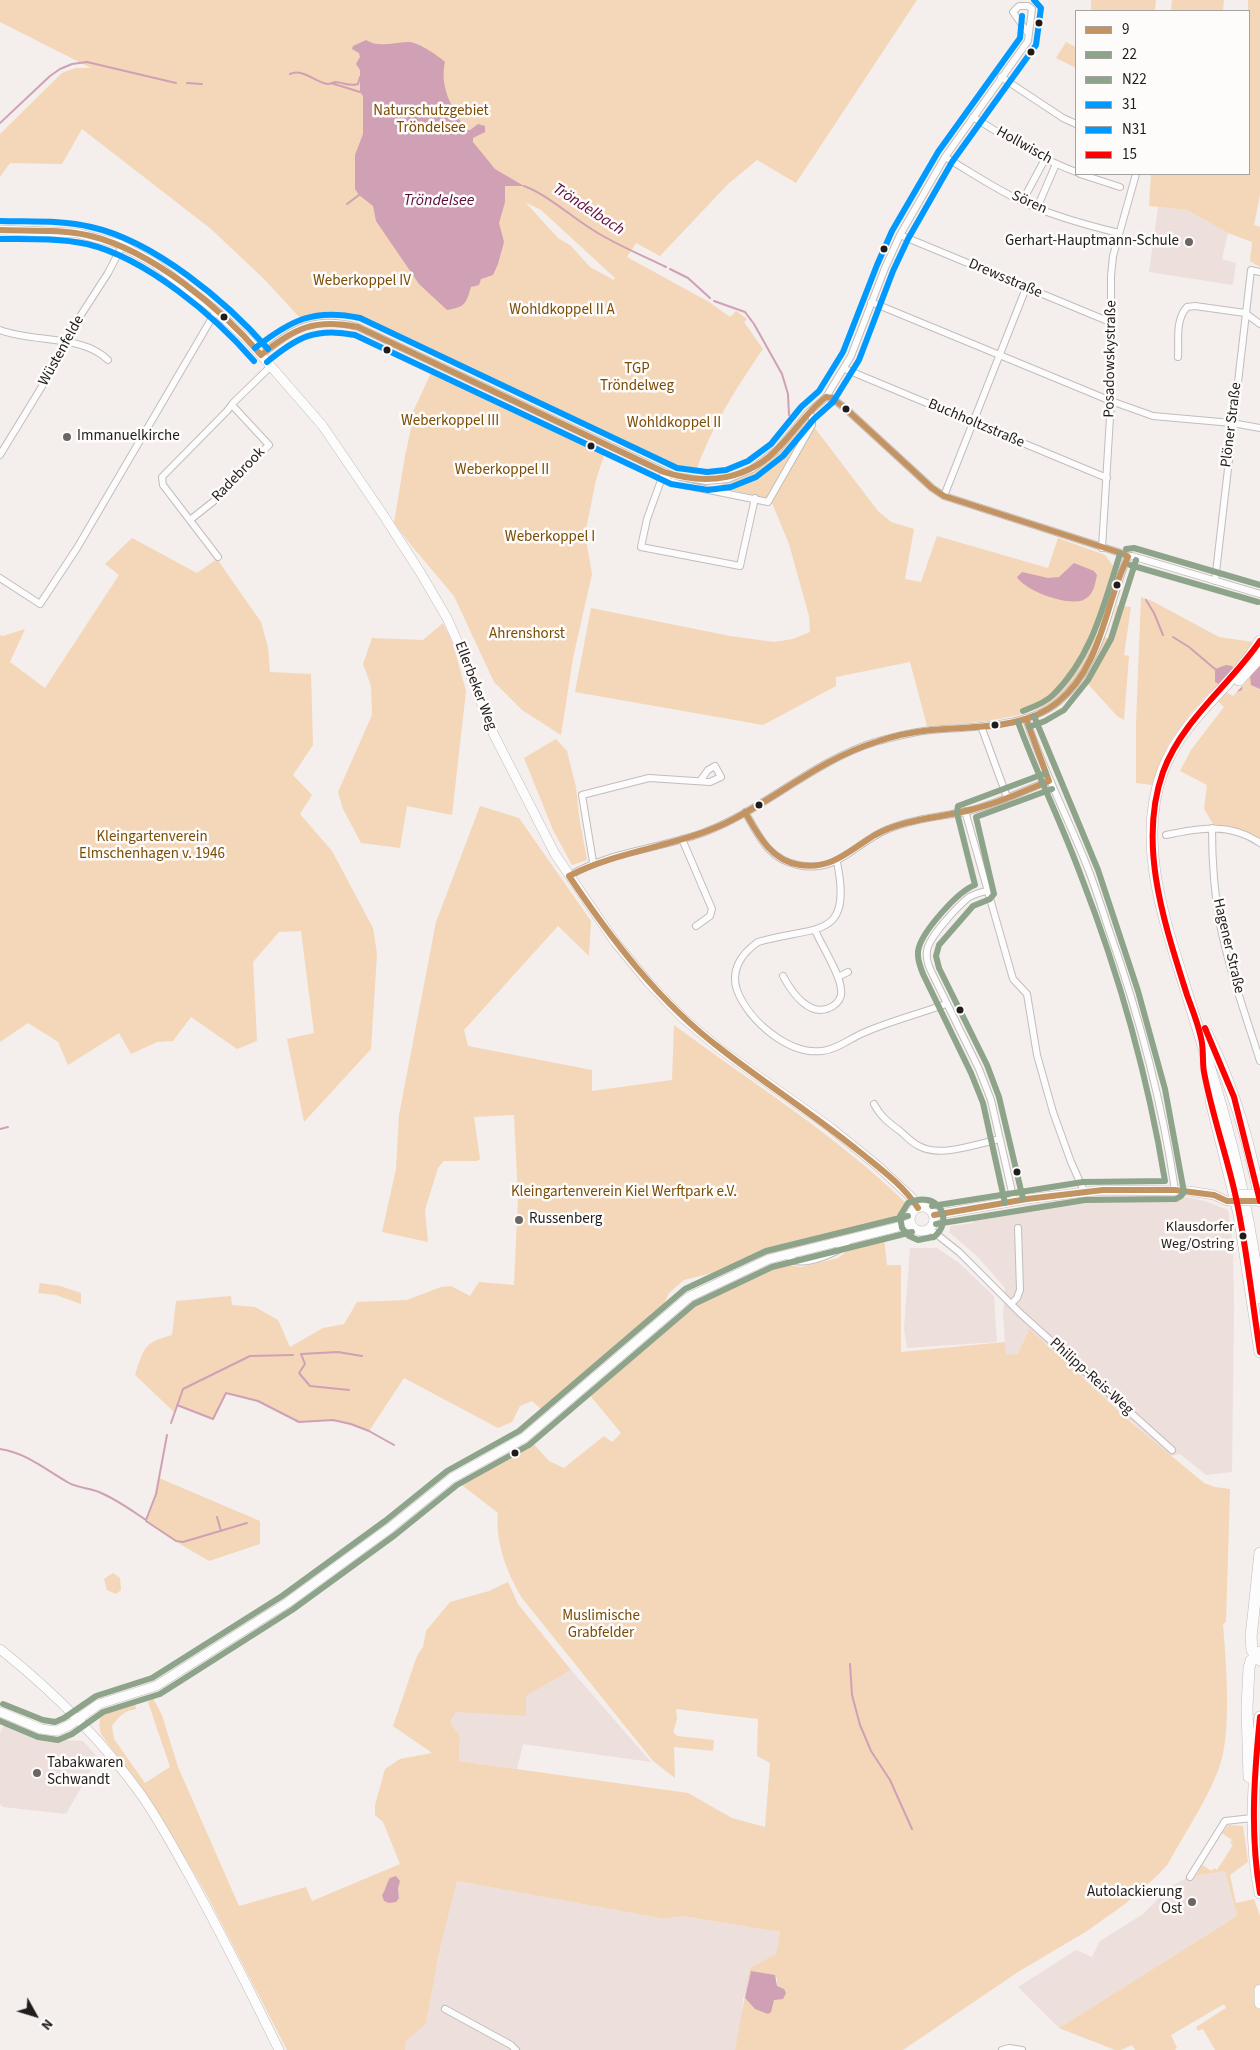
<!DOCTYPE html>
<html>
<head>
<meta charset="utf-8">
<style>
  body { margin:0 }
  #map { position:relative; width:1260px; height:2050px; overflow:hidden; background:#f4eeec; font-family:"Source Sans 3",sans-serif }
  canvas { display:block }
  .legend { position:absolute; left:1075px; top:10px; width:175px; height:165px; box-sizing:border-box; background:#fefbfb; border:1px solid #a5a2a1; margin:0; padding:6px 9px; list-style:none; font-size:15px; color:#201c1b }
  .legend li { display:flex; align-items:center; gap:10px; height:25px }
  .legend b { width:25px; border:1px solid #a5a2a1 }
  .north { position:absolute; left:10px; top:1990px; width:50px; height:50px; -webkit-text-stroke:4px #fefbfb; paint-order:stroke; rotate:129deg; font-size:14px; font-weight:700; line-height:20px; text-align:center; color:#201c1b }
  .north::after { content:''; display:block; margin:auto; width:18px; height:22px; background:#201c1b; clip-path:polygon(50% 0,100% 100%,50% 72%,0 100%) }
</style>
</head>
<body>
<div id="map">
<canvas width="1260" height="2050"></canvas>
<ul class="legend">
<li><b style="height:6px;background:#c39362"></b>9</li>
<li><b style="height:6px;background:#8ea48a"></b>22</li>
<li><b style="height:6px;background:#8ea48a"></b>N22</li>
<li><b style="height:6px;background:#09f"></b>31</li>
<li><b style="height:6px;background:#09f"></b>N31</li>
<li><b style="height:6px;background:#f00"></b>15</li>
</ul>
<div class="north">N</div>
</div>
<script>
const g = document.querySelector('canvas').getContext('2d');
g.lineJoin = 'round';
function fill(path, color) { g.fillStyle = color; g.fill(path, 'evenodd'); }
function strokePath(path, color, width, dash) { g.strokeStyle = color; g.lineWidth = width; g.lineCap = dash ? 'butt' : 'round'; g.setLineDash(dash || []); g.stroke(path); }
function write(font, color, halo, rows, align = 'center') {
  g.font = font + ' "Source Sans 3",sans-serif'; g.lineWidth = 5; g.setLineDash([]); g.textBaseline = 'middle'; g.strokeStyle = halo; g.fillStyle = color; for (const [text, x, y, turn = 0] of rows) {
    g.save(); g.translate(x, y); g.rotate((+turn || 0) * Math.PI / 180); g.textAlign = isNaN(turn) ? turn : align; if (halo) g.strokeText(text, 0, 0); g.fillText(text, 0, 0); g.restore();
  }
}
fill(new Path2D(`
  M1158,207L1187,210L1228,233L1222,259L1236,263L1233,285L1149,272Z
  M1168,1193L1205,1201L1228,1210L1233,1245L1234,1306L1232,1472L1206,1475L1180,1454L1170,1456L1028,1330L1019,1354L1006,1356L1003,1316L1005,1288L978,1257L949,1232L951,1226L973,1223V1215L1011,1210L1028,1205L1106,1194Z
  M910,1248H937L958,1262L994,1296L997,1342L907,1348L904,1329Z
  M571,1670L651,1762L523,1744L517,1769L459,1761L460,1736L450,1722L456,1711L526,1716V1696Z
  M6,1722L41,1739L83,1741L98,1758L66,1814L3,1807L0,1804V1733Z
  M1225,1871L1237,1916L1059,2028L1018,1987L1076,1950L1092,1957L1100,1941L1143,1914L1170,1887L1186,1878Z
  M457,1881L665,1919L682,1916L780,1932L776,1954L743,1998L742,2015L735,2050H405L406,2041L426,2024L439,1953Z`), '#eddfdc');
fill(new Path2D(`
  M0,0H917L796,183L757,160L728,184L660,256L636,243L627,257L709,302L730,317L736,311L747,319L744,322L763,349C736,388 710,429 695,474L672,468L626,448L593,429L556,414L356,319L339,313L302,320L264,279L211,229L82,129L62,164L10,163L0,177V134L62,73L75,68H91L0,22ZM525,202L541,210L615,278L614,280L590,267L571,246L558,238Z
  M1091,0H1156L1155,11H1091Z
  M1172,0H1224L1223,11H1171Z
  M1248,0H1260V195L1254,225L1260,227V267L1250,261L1252,242L1228,233L1187,210L1149,206L1151,174H1249Z
  M1066,42L1076,47V68L1056,58Z
  M431,373L451,381L547,428L605,452L596,480L585,534L592,574L573,658L561,735L522,710L494,682L454,596L411,545L394,523L405,456L414,415L412,414Z
  M808,419L878,511L891,522L914,529L905,579L921,582L937,536L1048,568L1058,538L1105,555L1116,570L1096,636L1108,638L1117,605L1131,607L1124,655L1129,656L1124,720L1117,716L1079,674C1074,680 1069,689 1062,695C1035,720 964,724 927,726L910,662L836,677V686L763,725L575,692L591,608L730,636L774,642L793,639L810,632L809,616L789,544L772,503L762,497L723,488L722,483C766,471 780,452 808,419Z
  M132,538L197,573L217,559L261,622L268,647L270,672L311,674L313,745L293,775L312,795L300,814L332,851L373,928L377,954L371,1049L304,1122L287,1039L314,1033L301,931L279,932L253,962L257,1041L237,1049L191,1017L173,1041L157,1042L131,1054L119,1033L68,1065L58,1042L28,1023L0,1042V635L3,636L25,629L10,662L45,688L119,575L105,564Z
  M1141,597L1152,601L1219,637L1253,642L1260,645V840L1243,830L1213,824L1204,809L1207,785L1180,771L1191,750L1224,707L1209,693L1190,714L1168,745L1152,785L1136,783V724Z
  M443,623L453,644L466,691L452,815L407,806L400,848L361,843L343,809L338,792L372,715L371,686L363,664L372,638L423,640Z
  M556,739L567,751L576,787L579,816L587,860L572,865L553,830L524,758Z
  M480,806L519,818L591,921L589,956L558,926L464,1030L468,1046L592,1070V1091L672,1080L674,1025C752,1083 836,1135 906,1203L898,1221L768,1255L716,1272L684,1280L669,1293L658,1316L542,1410L532,1401L520,1406L512,1422L498,1428L404,1378L369,1431L333,1420L299,1422L258,1401L226,1393L213,1419L178,1405L175,1413L135,1375C144,1348 143,1343 172,1335L176,1301L231,1296L232,1305L255,1307L278,1320L290,1347L323,1328L344,1324L357,1302L407,1300L441,1287L451,1286L470,1296L479,1282L514,1285L518,1199L514,1115L474,1117L480,1159L477,1161H444L438,1168L425,1210L428,1242L382,1232L396,1169L399,1115L436,922Z
  M884,1238L887,1265H901V1352L1005,1342L1006,1355L1018,1354L1029,1329L1133,1424L1204,1483L1215,1487L1230,1489L1226,1622L1223,1624C1226,1662 1231,1721 1222,1758C1214,1790 1184,1834 1168,1864L1158,1875L1125,1904L1087,1931L1018,1972L903,2050H735L750,1968L776,1954L780,1932L682,1916L665,1919L457,1881L439,1953L426,2024L406,2041L405,2050H287L208,1897L166,1825L101,1734C94,1707 113,1704 135,1701L136,1709C124,1711 119,1716 112,1726L114,1739L145,1783L170,1767L148,1702L153,1698L162,1715L178,1767L239,1906L306,1887L312,1901L400,1864L383,1822L375,1815V1805L385,1769L400,1759L432,1753L393,1726L417,1656L423,1647L426,1631L450,1602L489,1591L508,1582L518,1604L571,1670L526,1696V1716L456,1712L450,1722L460,1736L459,1761L688,1793L732,1818L765,1827L770,1763L757,1756L758,1719L676,1709L677,1719L673,1732L677,1736L714,1740L713,1751L674,1747L675,1778L653,1761L522,1598C507,1573 495,1542 498,1513L458,1482L531,1441L549,1461L564,1468L604,1436L612,1442L621,1433L588,1393L692,1305L774,1263L801,1267L838,1258L856,1244ZM400,1881L398,1889L399,1898L382,1895L386,1889ZM750,1973L777,1978V1986L783,1999H774L755,2009L745,1998Z
  M40,1283L60,1286L81,1293V1304L56,1295L38,1293Z
  M159,1478L260,1521V1544L209,1561L180,1544L146,1520L156,1494Z
  M113,1573L120,1578L121,1590L116,1594L107,1590L104,1579Z
  M1228,1825L1243,1826L1248,1862L1230,1875L1236,1903L1254,1899L1260,1916V2050H1215L1203,2029L1198,2031L1196,2027L1226,2008L1224,2004L1171,2035L1177,2048L1175,2050H1135L1132,2045L1121,2050H1115L1059,2028L1237,1916L1225,1871L1196,1876L1202,1865L1212,1871L1214,1868L1217,1870L1233,1845L1230,1843L1232,1840L1222,1833Z`), '#f3d7b8');
fill(new Path2D(`
  M366,40C380,49 396,41 410,42C419,43 439,56 445,62C439,88 453,109 466,130H470L478,124L485,126V132L473,138V142L495,169L524,186H505V202L499,223L504,242L498,264L493,275L481,279L479,285L471,287C466,304 465,307 447,310L419,284L376,221L373,206L359,195L355,189V155L363,134V96L360,92V70L356,64L360,57L359,53L352,49L353,46Z
  M1074,563L1094,571L1097,575C1095,584 1094,594 1085,599C1071,608 1025,591 1017,577L1022,572L1048,578L1059,577Z
  M1260,656V689L1251,685L1250,676Z
  M1226,665L1232,666L1243,680L1242,690L1234,693L1215,682V669Z
  M396,1876L400,1881L398,1889L399,1898L396,1902L389,1903L384,1901L382,1895C386,1889 386,1884 390,1878Z
  M751,1971L775,1975L777,1986L784,1989L786,1993L783,1999L774,2000L771,2012L768,2014L755,2009L745,1998Z`), '#d0a0b5');
fill(new Path2D(`
  M1245,680V683L1233,696L1218,687Z`), '#f4eeec');
strokePath(new Path2D(`
  M290,74C302,68 315,82 327,84C332,84 331,83 335,82C343,82 349,87 358,84L360,77
  M187,83L202,84
  M331,83L360,92
  M0,123L50,76L60,69L72,64L87,62L176,83
  M524,186C548,195 570,216 593,230C616,245 642,255 666,267
  M347,204L359,195
  M670,269L688,278L710,298
  M714,301L745,312L754,324L782,374L788,394L789,415
  M1146,600L1154,613L1163,635
  M1173,637L1189,647L1215,669
  M0,1129L8,1127
  M349,1390L310,1386L299,1373L305,1364L301,1354L338,1352L362,1356
  M177,1405L213,1419L226,1393L258,1401L299,1422L333,1420L351,1424L369,1431L394,1445
  M171,1423L183,1389L250,1356L293,1355
  M0,1449C27,1453 46,1470 69,1483C78,1488 90,1488 99,1492C116,1499 131,1510 146,1520L156,1494L167,1435
  M217,1517L221,1531
  M146,1521L176,1541L183,1542L247,1523
  M850,1664L852,1695L860,1725L871,1751L890,1780L912,1829`), '#d0a0b5', 2);
const street = new Path2D(`
  M1001,77L1063,118L1076,124
  M973,117C1007,138 1039,158 1076,172
  M945,157C974,174 1001,193 1032,206C1060,218 1090,226 1119,233
  M1080,174L1120,187
  M1022,202L1045,159
  M1037,208L1056,164
  M900,235L1110,322
  M871,302L1111,401L1153,416L1232,423L1260,428
  M0,330C33,343 82,334 108,360
  M261,355C293,328 315,315 358,327L674,476L707,481L728,479L752,469L777,450L808,413L826,397L851,356L885,268L900,235L945,157L1028,41L1032,9L1028,6H1019L1013,12L1028,33
  M1178,357C1179,340 1175,320 1187,307L1195,306L1245,313L1260,324
  M845,369L1107,478
  M826,397L832,398L846,409L932,488L944,496L1124,554L1128,557L1132,556L1260,594
  M0,455L63,352L70,332L108,273L122,246
  M664,472L647,519L641,547L740,566L755,498
  M664,472L668,481L679,484L768,502L812,425V417L808,413
  M944,496L1026,288
  M190,520L219,497L225,488L269,445L232,405
  M1102,548L1111,401V276L1113,256L1136,174
  M218,557L163,485L162,477L227,411L233,403L271,366
  M0,578L40,604L77,548L216,311
  M1215,581L1251,270L1260,272
  M1026,719C1043,769 1067,816 1087,866C1095,886 1102,909 1109,930C1139,1015 1162,1101 1175,1190
  M981,726L1007,797
  M965,811L1013,979L1027,994L1037,1055L1053,1112L1071,1162L1084,1191
  M745,812C759,836 768,859 798,865C837,874 855,843 886,830C912,819 937,817 964,812C993,806 1022,791 1049,781
  M1212,828C1212,860 1214,892 1220,924C1229,970 1246,1016 1260,1061
  M1166,835C1199,828 1230,822 1260,843
  M682,839L712,909L710,916L696,926
  M593,862L582,795L649,778L710,782L721,777L715,766L708,770L700,781
  M837,862C853,941 816,925 758,942C742,953 730,970 737,990C748,1020 788,1055 822,1051C838,1049 849,1039 863,1033C890,1021 919,1014 946,1004
  M569,876C610,851 660,849 705,832C765,809 814,761 875,742C893,737 913,732 931,730C968,727 1029,727 1058,702C1088,677 1103,636 1113,600C1118,586 1121,570 1128,557
  M986,891C980,893 973,894 968,898C957,907 928,938 927,951C926,958 928,965 931,971L979,1069L991,1100L1014,1201
  M783,976C792,993 811,1020 833,1006C839,1002 842,996 841,990C841,975 821,945 815,930
  M838,977L848,972
  M874,1104C880,1116 889,1123 900,1131C906,1136 912,1143 919,1146C940,1158 977,1144 1000,1139
  M930,1229L959,1252L1020,1313L1172,1450
  M787,1255C787,1255 792,1260 793,1260C806,1266 843,1252 849,1240
  M1011,1304L1017,1298L1020,1290L1018,1228
  M1190,1877L1225,1821L1252,1818
  M445,2009L511,2045L516,2050
  M1002,2050L1009,2048L1022,2050`);
const secondary = new Path2D(`
  M0,230L77,233L119,244L154,263L216,311L248,340L322,425L382,513L420,572L447,618L459,645L493,733L555,854L615,942L648,982L683,1018L720,1049L831,1128L879,1167L912,1198L918,1208
  M910 1219a12 12 0 1 1 24 0a12 12 0 1 1-24 0Z
  M934,1215L1027,1199L1103,1190L1189,1191L1214,1195L1227,1201H1240
  M0,1649C54,1692 102,1740 142,1796C162,1825 179,1857 196,1888C225,1941 252,1995 279,2050
  M0,1712L41,1729L56,1731L68,1726L99,1704L156,1686L287,1603L390,1528L452,1478L524,1438L689,1297L769,1259L910,1224`);
const highway = new Path2D(`
  M1260,641C1231,689 1185,715 1163,770C1136,841 1164,919 1185,987C1198,1029 1211,1071 1223,1113C1240,1174 1252,1235 1260,1298
  M1239,680L1260,657
  M1207,1034C1233,1086 1250,1144 1260,1201
  M1211,1101L1239,1214L1260,1352
  M1260,1660L1252,1650L1251,1637L1260,1553
  M1260,1717C1254,1776 1248,1834 1260,1893
  M1249,1777L1247,1707L1249,1668L1251,1661L1260,1652
  M1260,1990V2003`);
strokePath(street, '#c2bdbc', 8);
strokePath(secondary, '#c2bdbc', 10);
strokePath(highway, '#c2bdbc', 12);
strokePath(street, '#fdfcfc', 6);
strokePath(secondary, '#fdfcfc', 9);
strokePath(highway, '#fdfcfc', 11);
const secondaryBridge = new Path2D(`
  M1239,1194H1255
  M1240,1201H1257`);
strokePath(secondaryBridge, '#c2bdbc', 10, []);
strokePath(secondaryBridge, '#fdfcfc', 9);
strokePath(new Path2D(`
  M0,230C30,231 62,229 91,236C152,251 221,308 261,355
  M261,355C294,328 315,318 358,327L664,472C707,486 750,480 781,445C796,429 808,411 826,397
  M826,397L832,398L846,409L932,488L944,496L1124,554L1128,557
  M745,812C758,835 771,861 800,865C832,870 850,850 875,835C906,818 941,818 974,809C1000,803 1024,791 1049,781L1026,719
  M569,876C619,850 676,847 726,823C777,798 821,759 876,742C893,736 913,732 931,730C972,726 1024,730 1058,702C1103,665 1104,605 1128,557
  M569,876C612,940 659,1002 721,1049C767,1085 816,1116 861,1153C882,1170 903,1185 918,1208
  M934,1215L1027,1199L1103,1190H1175L1214,1195L1227,1201H1260`), '#c39362', 6);
strokePath(new Path2D(`
  M1130,565L1258,602
  M1029,727L1045,721L1064,710L1088,680L1111,639L1136,560
  M1023,1199L999,1097L987,1065L939,968L936,956L939,945L973,906L990,899L994,894L976,817L1052,789
  M936,1224L1085,1200L1176,1199L1181,1196L1184,1192L1165,1089L1138,991L1098,870L1034,716
  M0,1721L38,1737L58,1740L72,1734L103,1712L160,1694L292,1610L395,1535L457,1485L529,1445L694,1304L772,1267L912,1232`), '#8ea48a', 6);
strokePath(new Path2D(`
  M1126,549L1134,548L1260,585
  M1023,711C1033,707 1045,703 1053,695C1092,657 1104,604 1120,554
  M1005,1203L983,1103L971,1073L923,974C920,966 916,956 919,947C924,930 958,891 975,885L957,813L958,806L1046,773
  M932,1206L1083,1182L1165,1181C1148,1077 1119,974 1081,876C1062,824 1037,774 1018,722
  M933,1237L918,1240L909,1236L902,1228L900,1216L908,1203C938,1189 955,1220 934,1237
  M3,1704L43,1720L55,1722L64,1718L96,1696L152,1678L282,1596L385,1521L447,1471L519,1431L685,1289L766,1251L908,1216`), '#8ea48a', 6);
strokePath(new Path2D(`
  M0,239C29,239 59,238 87,244C146,258 215,316 254,361
  M267,362C297,337 316,327 355,335L671,484L708,490L731,487L756,477L783,456L814,419L833,402L859,360L893,271L908,239L952,162L1036,45L1041,8L1034,0`), '#09f', 6);
strokePath(new Path2D(`
  M0,221C31,222 62,220 91,227C154,241 226,301 268,349
  M255,348C291,320 314,308 360,318L677,468L707,472L726,470L748,461L771,444L801,407L819,391L843,352L877,265L892,231L938,152L1020,38L1022,16`), '#09f', 6);
strokePath(new Path2D(`
  M1260,641C1230,685 1182,720 1163,772C1137,845 1165,925 1187,995C1192,1009 1198,1023 1201,1038C1204,1049 1202,1061 1204,1072C1212,1115 1227,1156 1236,1198C1247,1249 1252,1301 1260,1352
  M1205,1028L1234,1097L1260,1201
  M1260,1717C1254,1776 1250,1834 1260,1893`), '#f00', 6);
for (const [x, y, r, color] of [
  [1039,23,4.5,"#201c1b"],
  [1031,52,4.5,"#201c1b"],
  [1189,242,5,"#6a6664"],
  [884,249,4.5,"#201c1b"],
  [224,317,4.5,"#201c1b"],
  [387,350,4.5,"#201c1b"],
  [846,409,4.5,"#201c1b"],
  [67,437,5,"#6a6664"],
  [591,446,4.5,"#201c1b"],
  [1117,585,4.5,"#201c1b"],
  [995,725,4.5,"#201c1b"],
  [759,805,4.5,"#201c1b"],
  [960,1010,4.5,"#201c1b"],
  [1017,1172,4.5,"#201c1b"],
  [519,1220,5,"#6a6664"],
  [1243,1236,4.5,"#201c1b"],
  [515,1453,4.5,"#201c1b"],
  [37,1773,5,"#6a6664"],
  [1192,1902,5,"#6a6664"]
]) { const dot = new Path2D(); dot.arc(x, y, r, 0, 2 * Math.PI); g.fillStyle = color; g.fill(dot); strokePath(dot, '#fefbfb', 2); }
write('14px', '#201c1b', '#fefbfb', [
  ["Klausdorfer",1234,1228],
  ["Weg/Ostring",1234,1245]
], 'right');
write('15px', '#7a4d04', '#fefbfb', [
  ["Naturschutzgebiet",431,112],
  ["Tröndelsee",431,129],
  ["Weberkoppel IV",362,282],
  ["Wohldkoppel II A",562,311],
  ["TGP",637,370],
  ["Tröndelweg",637,387],
  ["Weberkoppel III",450,422],
  ["Wohldkoppel II",674,424],
  ["Weberkoppel II",502,471],
  ["Weberkoppel I",550,538],
  ["Ahrenshorst",527,635],
  ["Kleingartenverein",152,838],
  ["Elmschenhagen v. 1946",152,855],
  ["Kleingartenverein Kiel Werftpark e.V.",624,1193],
  ["Muslimische",601,1617],
  ["Grabfelder",601,1634]
]);
write('15px', '#201c1b', '#fefbfb', [
  ["Hollwisch",1024,146,29],
  ["Sören",1029,203,24],
  ["Drewsstraße",1005,279,23],
  ["Wüstenfelde",62,351,-61],
  ["Posadowskystraße",1111,359,-89],
  ["Buchholtzstraße",976,424,23],
  ["Plöner Straße",1232,425,-83],
  ["Radebrook",239,475,-46],
  ["Ellerbeker Weg",475,686,69],
  ["Hagener Straße",1228,946,77],
  ["Philipp-Reis-Weg",1091,1377,42]
]);
write('15px', '#201c1b', '#fefbfb', [
  ["Gerhart-Hauptmann-Schule",1179,242,"right"],
  ["Immanuelkirche",77,437],
  ["Russenberg",529,1220],
  ["Tabakwaren",47,1764],
  ["Schwandt",47,1781],
  ["Autolackierung",1182,1893,"right"],
  ["Ost",1182,1910,"right"]
], 'left');
write('italic 16px', '#5c0a3b', '#fefbfb', [
  ["Tröndelsee",439,201],
  ["Tröndelbach",588,210,33]
]);
</script>
</body>
</html>
